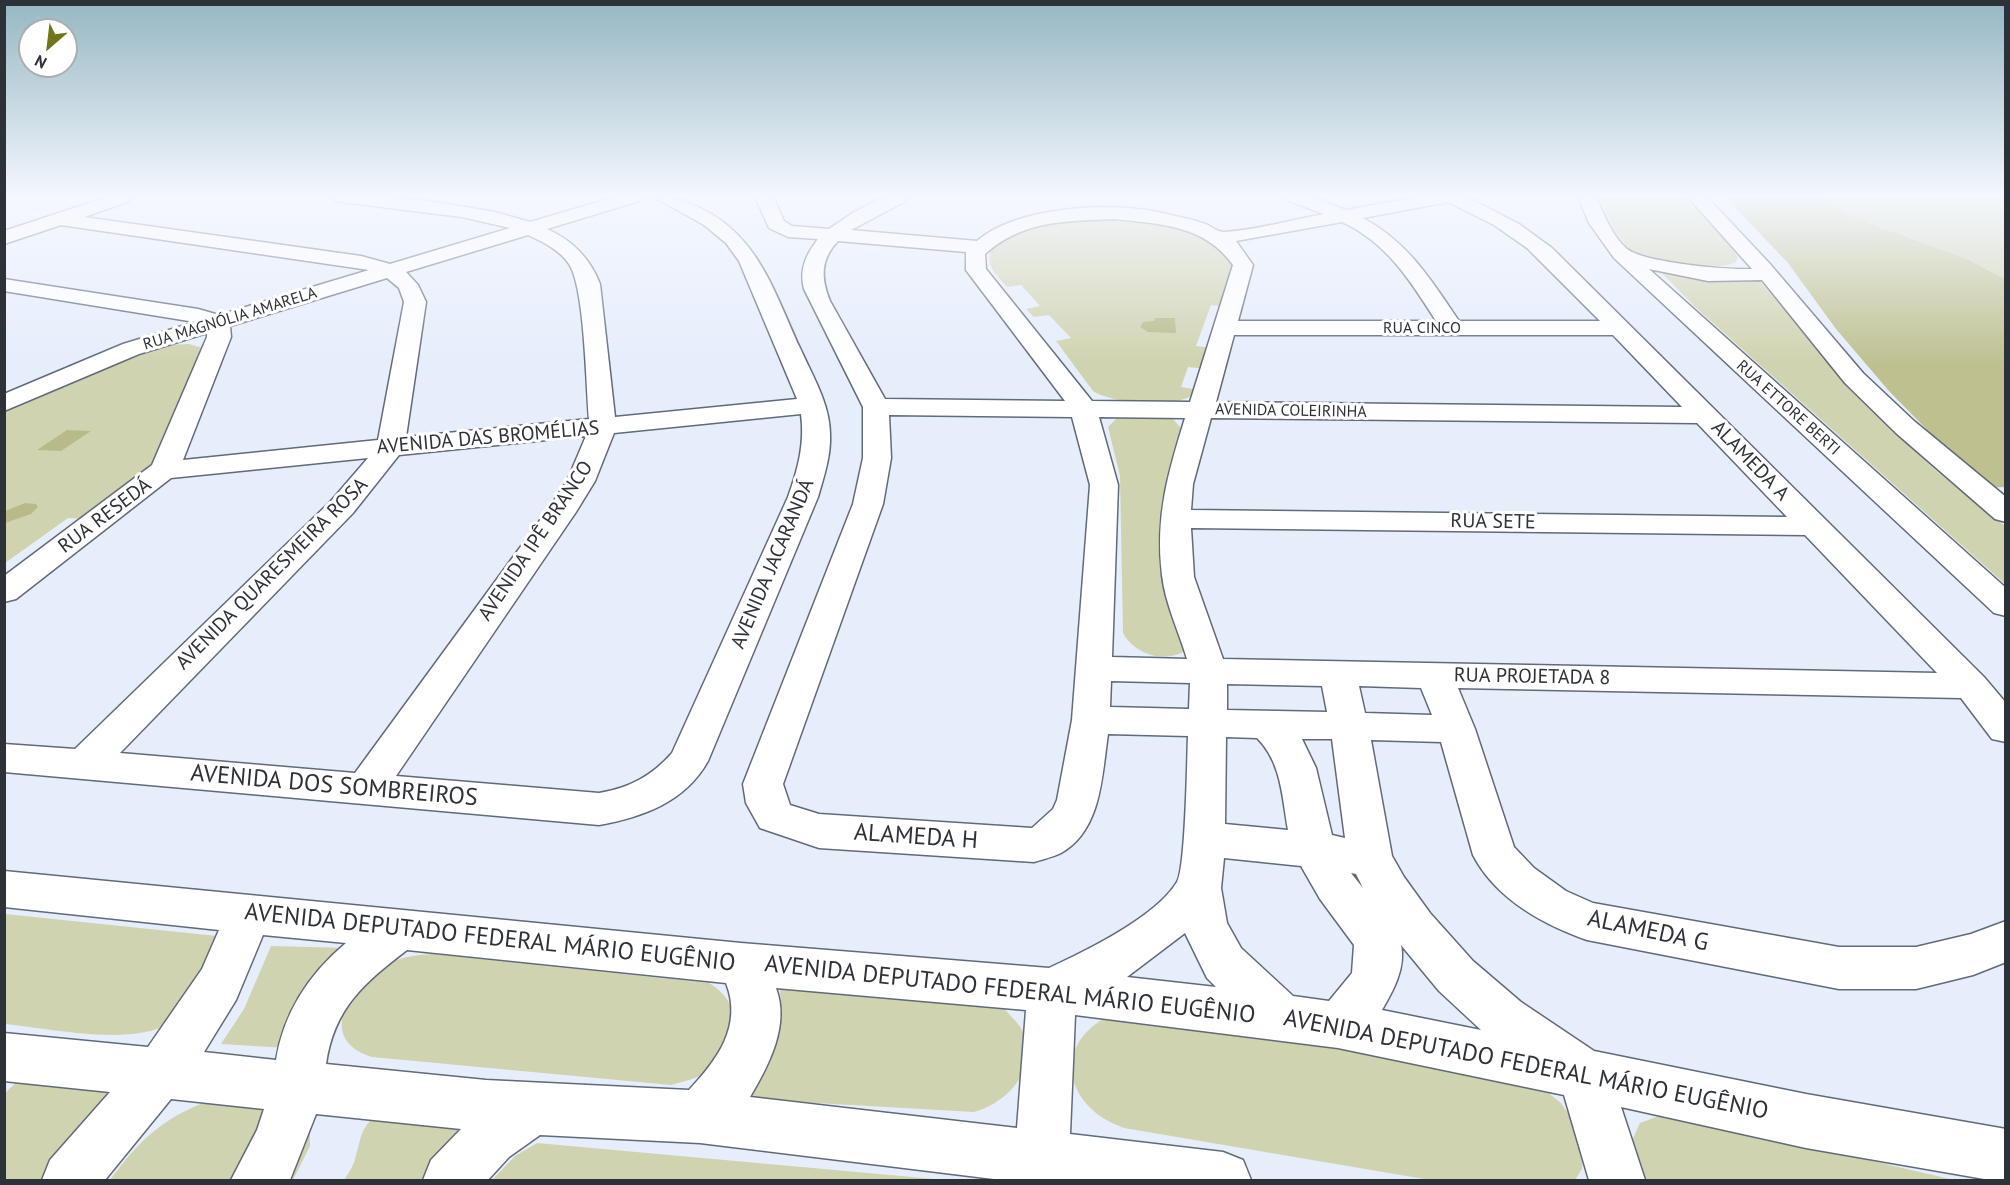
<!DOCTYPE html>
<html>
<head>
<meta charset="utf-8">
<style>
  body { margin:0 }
  #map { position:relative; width:2010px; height:1185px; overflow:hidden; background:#e6eefc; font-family:"PT Sans",sans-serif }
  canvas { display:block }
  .frame { position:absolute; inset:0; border:6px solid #2d3138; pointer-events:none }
  .north { position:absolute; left:18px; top:18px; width:60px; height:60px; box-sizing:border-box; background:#fff; border:2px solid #abadaf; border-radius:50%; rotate:208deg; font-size:16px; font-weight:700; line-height:24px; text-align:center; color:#2d3138 }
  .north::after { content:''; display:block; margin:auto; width:21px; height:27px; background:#72741a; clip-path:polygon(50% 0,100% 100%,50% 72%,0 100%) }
</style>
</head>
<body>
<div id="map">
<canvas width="2010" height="1185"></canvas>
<div class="frame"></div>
<div class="north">N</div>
</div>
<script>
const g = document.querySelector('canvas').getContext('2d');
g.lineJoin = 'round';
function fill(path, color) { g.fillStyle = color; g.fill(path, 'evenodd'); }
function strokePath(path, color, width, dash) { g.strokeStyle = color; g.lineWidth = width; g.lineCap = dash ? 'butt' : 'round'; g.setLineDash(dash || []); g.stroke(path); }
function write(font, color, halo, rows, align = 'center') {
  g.font = font + ' "PT Sans",sans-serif'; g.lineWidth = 6; g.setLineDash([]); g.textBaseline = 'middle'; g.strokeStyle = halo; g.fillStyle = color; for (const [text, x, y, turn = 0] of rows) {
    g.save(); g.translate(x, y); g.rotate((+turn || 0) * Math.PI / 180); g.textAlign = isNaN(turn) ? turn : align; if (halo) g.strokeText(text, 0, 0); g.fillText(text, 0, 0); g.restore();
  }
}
fill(new Path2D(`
  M1599,197H1688L1710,219L1738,257L1736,262C1715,273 1646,265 1629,249C1615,235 1607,214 1599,197Z
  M1827,197H2005V279L1967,259L1845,214Z
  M1089,215L1183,225L1237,258L1227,307L1211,305L1196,346L1213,348L1206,369L1188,367L1181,387L1199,390C1184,410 1112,404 1093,391L1056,341L1071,338L1049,315L1034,317L1026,309L1040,306L1021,285L1007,287C996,274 984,265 992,247L1021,228Z
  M1658,269L1722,281L1758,279L1868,407L1934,469L2005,526V584L1694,306Z
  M189,344L206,349L152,471L86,519L68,518L5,563L4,410C61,384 125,344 189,344Z
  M1164,415L1174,420L1184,432L1190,647C1170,665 1135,656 1123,633L1120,476L1108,427L1118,417Z
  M5,914L217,936L226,955C214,969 183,1014 169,1023C132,1047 48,1028 5,1024Z
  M271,946L349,948L287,1048L221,1044L244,1009Z
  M432,954L709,983C746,1005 737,1042 709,1069C699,1079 684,1081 671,1085L372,1057C312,1038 354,980 392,962C405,956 418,955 432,954Z
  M780,987L1004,1008C1009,1015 1018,1022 1022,1030C1041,1067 1008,1103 974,1112L745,1099C776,1055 783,1042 780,987Z
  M1109,1016L1315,1040L1531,1079L1561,1103L1576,1125L1583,1148L1582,1169L1575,1180H1430L1124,1128C1117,1125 1109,1122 1103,1118C1059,1088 1062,1039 1109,1016Z
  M20,1079L111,1091L110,1098L45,1180H5V1093Z
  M214,1099L291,1107L310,1129V1146L293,1180H110C140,1139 165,1116 214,1099Z
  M1667,1113L1954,1180H1640L1629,1147L1640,1123Z
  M378,1115L500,1128L503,1138L475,1180H344C348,1174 353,1167 355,1159C361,1140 360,1126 378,1115Z
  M537,1143L934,1179L492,1180L515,1156Z`), '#d0d3af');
fill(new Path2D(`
  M1725,197H1827L1845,214L1967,259L2005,279V487L1984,488L1889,391L1836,329L1788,263Z`), '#bec18f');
fill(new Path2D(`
  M1155,318H1175L1176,333L1148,332L1140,327L1143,322L1154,321Z
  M67,430L91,431L61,451L37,450Z
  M25,503L36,504L38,507L31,514L5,523V511Z`), '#b8bb89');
const minor = new Path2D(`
  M107,197H133L130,201L84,217L361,256L390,264L510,228L462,217L341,202L335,201L332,197H390L429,201L495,212L530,222L615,197H642L639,201L547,229C572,240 590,258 600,284L615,417L797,399L739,261L726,243L704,225L654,197C673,196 685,201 702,209C759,237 775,294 800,348C812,375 830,404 830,434C831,456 824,476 818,497L708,761C685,802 643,817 599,825L4,772V744L75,749L331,501L368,458L171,478L16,599L4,602V576L152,465L207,337V333L139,354L4,411V394L123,344L195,322L4,291V279L198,309L219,315L369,270L61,225L4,244V231ZM528,235C543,242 560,250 569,264C585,288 586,386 589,419L406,437L426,302L418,285L406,272ZM387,278L399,288L404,302L378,440L183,460L231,337L230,326ZM801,414C805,444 798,469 788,497L672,753C652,776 629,788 599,793L396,776L576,512L595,481L614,433ZM586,436L567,481L549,508L355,773L120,753L353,513L399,455Z
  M755,197H773L784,221L792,226L829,229L854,212L885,197H909L906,201L851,230L977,241C1017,206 1112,201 1163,213C1177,217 1194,219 1208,225C1213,228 1218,232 1224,232C1257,230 1291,220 1324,214L1289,201L1286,197H1312L1346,210L1417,197H1467L1519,224L1552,248L1984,677L2006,703V742L1992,739L1961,698L1458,688L1475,729L1514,847L1534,868L1566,891L1593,903L1839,947H1916L1971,934L2006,921V962L1973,975L1916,989H1839L1587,940C1542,924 1496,899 1473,855L1441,742L1371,740L1392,856L1404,877L1430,913L1473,961L1521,1002L1594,1051L1806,1094L2006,1129V1180H1990L1806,1148L1621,1107L1645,1180H1589L1564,1095L1338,1048L1075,1015L1070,1134L1223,1152L1243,1160L1251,1180H1002L700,1143L540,1135L509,1157L488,1180H423L431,1160L461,1129L316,1114L290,1180H231L257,1130L264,1109L171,1099L105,1180H42L50,1160L110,1092L4,1081V1033L148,1047L202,969L219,930L4,907V871L741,943L1049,968C1086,951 1156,917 1177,882C1186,867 1187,760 1188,736L1108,734C1102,774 1102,830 1061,853C1053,857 1043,859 1034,862L819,848L760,828L746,803L743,784L853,504L863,458V407L804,289C799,269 806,255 818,239L788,237L769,228ZM1448,202L1494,225L1527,248L1600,321H1459C1431,280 1408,242 1363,218ZM1115,219C1160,224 1205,225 1233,265L1190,402L1092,401L986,269L985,254C1023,220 1066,221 1115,219ZM1342,222C1387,243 1410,280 1436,321H1238L1253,265L1236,241ZM838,241L966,252V270L1065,401L885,399L830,301C821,278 820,260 838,241ZM1234,335H1613L1682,407L1216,402ZM889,415L1072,417L1090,485L1072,720L1057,800L1053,809L1032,828L819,814L790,805L783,784L883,504L891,458ZM1099,417L1185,418C1168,473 1155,516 1162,575C1165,603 1179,632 1187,659L1112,657L1118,485ZM1211,418L1697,423L1787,517L1191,510L1193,484ZM1191,528L1805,535L1937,673L1223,659L1194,577ZM1111,681L1190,683L1189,709L1110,707ZM1227,684L1322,686L1327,712L1227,710ZM1359,686L1421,688L1432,715L1365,713ZM1226,737L1257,738C1282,763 1282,797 1288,830L1225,824ZM1302,739H1332L1345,838L1332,835L1316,768ZM1224,858L1301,866L1320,899L1354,945L1352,973L1329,1001L1293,996L1241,948L1227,923L1221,888ZM1351,873L1356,874L1363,888ZM1185,933L1207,978L1216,987L1127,977ZM263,935L346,943C309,974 284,1012 276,1060L204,1052L236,1000ZM1401,945L1439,991L1481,1030L1382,1010C1393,991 1406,968 1401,945ZM407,950L726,983C743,1026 717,1060 689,1090L486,1080L326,1064C334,1008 364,983 407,950ZM776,988L1026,1010L1017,1128L750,1097C769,1065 790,1025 776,988Z
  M1578,197H1596C1604,214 1612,236 1627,249C1645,263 1728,270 1752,269L1688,197H1707L1770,264L1863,373L1914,421L2006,497V522L1995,519L1896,433L1845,383L1762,280L1708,281L1649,269L2006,588V616L1994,613L1614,258L1589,223Z`);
strokePath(minor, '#616a79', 3);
fill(minor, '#fff');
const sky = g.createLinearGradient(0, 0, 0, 363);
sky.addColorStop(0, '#95b7c2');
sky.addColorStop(0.54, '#f4f7fe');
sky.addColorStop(1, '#f4f7fe00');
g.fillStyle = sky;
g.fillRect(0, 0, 2010, 363);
write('16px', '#2d3138', '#fff', [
  ["RUA MAGNÓLIA AMARELA",230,319,-17],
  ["RUA CINCO",1422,328],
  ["RUA ETTORE BERTI",1788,408,42],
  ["AVENIDA COLEIRINHA",1291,411,1]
]);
write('20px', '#2d3138', '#fff', [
  ["AVENIDA DAS BROMÉLIAS",488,438,-5],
  ["ALAMEDA A",1750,461,46],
  ["RUA RESEDÁ",105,516,-37],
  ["RUA SETE",1493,522,1],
  ["AVENIDA IPÊ BRANCO",536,541,-56],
  ["AVENIDA JACARANDÁ",773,564,-67],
  ["AVENIDA QUARESMEIRA ROSA",272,574,-45],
  ["RUA PROJETADA 8",1532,677,1]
]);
write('24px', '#2d3138', '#fff', [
  ["AVENIDA DOS SOMBREIROS",334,786,5],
  ["ALAMEDA H",916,837,4],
  ["ALAMEDA G",1648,931,12],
  ["AVENIDA DEPUTADO FEDERAL MÁRIO EUGÊNIO",490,938,6],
  ["AVENIDA DEPUTADO FEDERAL MÁRIO EUGÊNIO",1010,990,6],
  ["AVENIDA DEPUTADO FEDERAL MÁRIO EUGÊNIO",1526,1065,11]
]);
</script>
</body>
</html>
